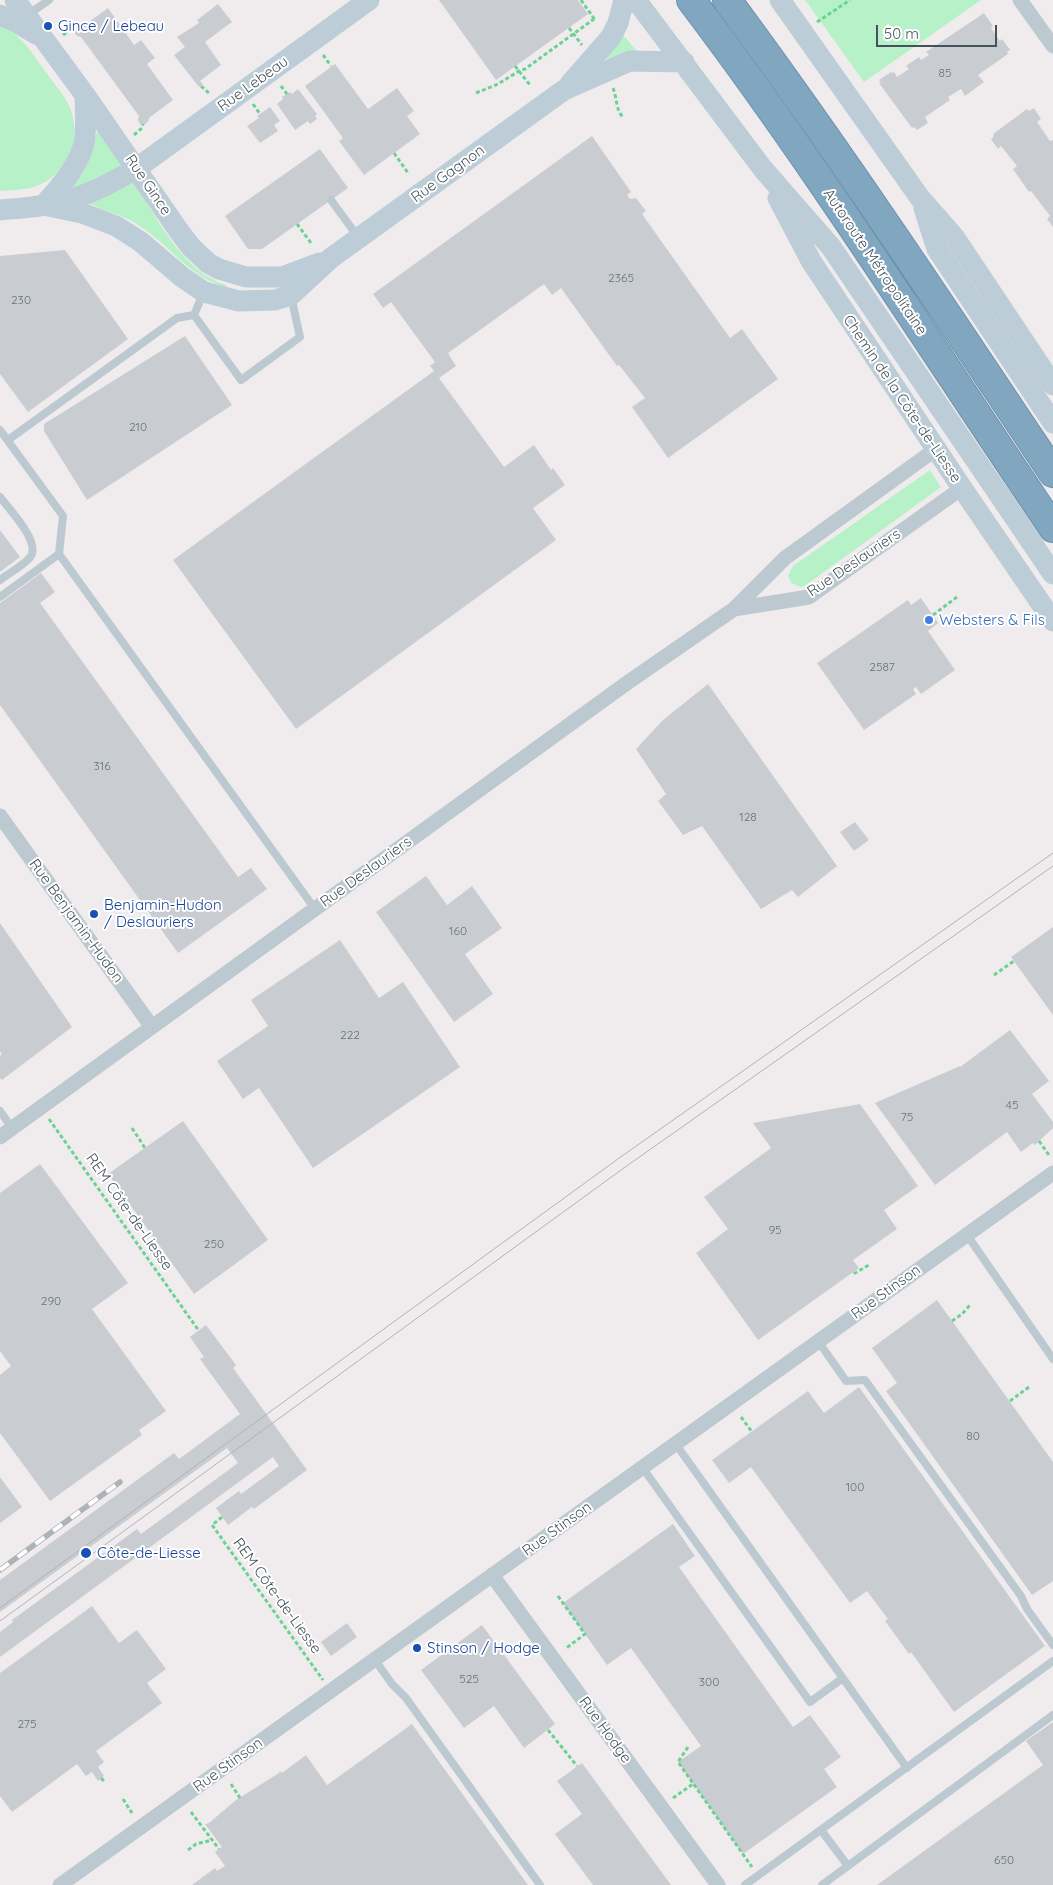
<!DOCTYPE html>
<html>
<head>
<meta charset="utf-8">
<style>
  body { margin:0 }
  #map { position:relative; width:1053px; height:1885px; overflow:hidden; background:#f0eced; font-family:Quicksand,sans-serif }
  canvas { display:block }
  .scale { position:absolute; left:876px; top:25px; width:121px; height:22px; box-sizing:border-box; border:2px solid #44535b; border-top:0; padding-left:6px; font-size:15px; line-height:18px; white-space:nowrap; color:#44535b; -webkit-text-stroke:4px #fff; paint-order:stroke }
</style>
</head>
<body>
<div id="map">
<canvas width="1053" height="1885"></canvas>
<div class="scale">50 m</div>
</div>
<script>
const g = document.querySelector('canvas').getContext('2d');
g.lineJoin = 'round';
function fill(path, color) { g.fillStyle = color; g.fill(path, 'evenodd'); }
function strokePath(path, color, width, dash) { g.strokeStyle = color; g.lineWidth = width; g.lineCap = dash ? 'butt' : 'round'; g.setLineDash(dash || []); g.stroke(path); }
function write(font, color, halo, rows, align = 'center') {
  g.font = font + ' Quicksand,sans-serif'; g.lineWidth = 4; g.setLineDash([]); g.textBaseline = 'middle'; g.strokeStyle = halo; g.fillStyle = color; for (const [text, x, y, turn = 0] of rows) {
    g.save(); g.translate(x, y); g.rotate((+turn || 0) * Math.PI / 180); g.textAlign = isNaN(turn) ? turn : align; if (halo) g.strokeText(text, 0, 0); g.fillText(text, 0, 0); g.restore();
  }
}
fill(new Path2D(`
  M805,0H981L864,82Z
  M0,25C21,34 32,53 45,71C54,84 67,97 72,113C81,143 65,177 34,187C24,190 11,190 0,191Z
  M623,35L637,51L607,60L606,59Z
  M98,132L123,167L72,189L71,186C88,173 92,153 96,133Z
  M134,182C158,219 182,271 226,285L225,287C188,276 170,245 138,225C123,214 104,212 89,203Z
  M930,470L941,487L937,490L806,585L801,587L791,583L788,575L793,566Z`), '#b7f1c7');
fill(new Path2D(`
  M439,0H578L588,14L496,80Z
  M218,4L232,22L205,42L221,65L200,81L203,84L199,87L174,55L185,47L177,37L199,23L197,20Z
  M108,8L134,45L141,40L155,58L147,64L173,100L149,118L148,122L145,124H140L138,120L139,116L81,37L77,36L75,33L76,27H82Z
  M984,13L993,26L991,28L1000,41L1002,39L1010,50L1007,52L1008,54L978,75L984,82L965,96L961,89L948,97L950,100L925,117L928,123L917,130L914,127L912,128L879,83L881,82L879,80L891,72L892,73L894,72L897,77L909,69L906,66L919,57L921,60L929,55L926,52Z
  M335,64L368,109L397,88L414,111L407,116L420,134L364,175L339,141L343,138L305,86Z
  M298,89L317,114L315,116L317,119L310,124L308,121L295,130L277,104L283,99L282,97L287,94L290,92L292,94Z
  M270,107L280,121L274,125L278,131L260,143L247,126L259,118L257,116Z
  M1034,108L1041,119L1037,122L1050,141L1053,140V227L1047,219L1050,216L1031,191L1029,192L1013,169L1017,166L1001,146L998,149L991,139L994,136L993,134L1027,109L1029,111Z
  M592,136L631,192L627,195L630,199L636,198L646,211L642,214L730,338L742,329L778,379L668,458L632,407L645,398L619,365L617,366L561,288L552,295L544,284L448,353L456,366L439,378L504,467L534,445L551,470L553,468L565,485L533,508L556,540L296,729L173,560L434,371L430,366L435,362L391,302L383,308L373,294Z
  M320,149L348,188L262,249H248L225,216Z
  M65,250L128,339L28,412L0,374V256Z
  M185,336L232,405L87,500L44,431V424Z
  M0,530L20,557L0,572Z
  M41,573L55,592L40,603L238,877L251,868L267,889L178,953L0,705V603Z
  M921,598L938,623L928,631L955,670L921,694L916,687L913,689L916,694L864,730L817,663L908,600L911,605Z
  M708,684L837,866L798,897L792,890L761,909L702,826L683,835L658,801L666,794L636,749L663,720Z
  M855,822L869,840L854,851L840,832Z
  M426,876L447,905L472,886L502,928L465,954L493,994L454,1022L376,912Z
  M0,923L72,1027L2,1080L0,1078V1056L2,1054L0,1051Z
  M1053,927V1015L1011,957Z
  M340,940L379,998L403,982L460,1067L313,1168L259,1088L243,1099L217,1061L268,1026L251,1000Z
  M1010,1030L1049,1081L1032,1094L1053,1122V1128L1035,1145L1033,1143L1021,1152L1007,1132L935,1185L875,1103L960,1066V1067Z
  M860,1104L918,1186L884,1210L897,1229L853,1260L859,1268L758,1340L696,1253L728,1229L704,1197L771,1148L753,1123Z
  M183,1121L268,1240L194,1294L108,1174Z
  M40,1164L128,1283L92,1309L166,1411L139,1430L142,1435L50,1501L0,1433V1375L11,1366L0,1351V1193Z
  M937,1300L1053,1462V1581L1032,1595L886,1391L897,1383L872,1348Z
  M206,1325L236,1365L233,1368L307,1470L254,1509L252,1507L228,1525L216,1508L239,1491L241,1494L279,1466L273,1457L0,1657V1632L13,1622L12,1620L137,1529L141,1534L238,1463L227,1448L0,1612V1580L174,1453L179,1459L240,1414L200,1359L204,1357L190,1337Z
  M859,1387L1045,1646L954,1712L911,1652L909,1654L885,1621L888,1619L867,1591L850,1603L751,1467L729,1483L712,1460L808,1391L824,1413Z
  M0,1477L22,1507L0,1523Z
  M673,1524L695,1556L679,1567L793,1727L810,1715L841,1757L824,1769L837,1787L743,1854L678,1762L701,1746L631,1648L607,1665L563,1603Z
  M92,1606L119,1643L137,1630L166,1669L147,1683L162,1703L96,1751L104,1762L98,1767L104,1776L98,1781L92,1772L86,1776L77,1764L12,1812L0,1796V1673Z
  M347,1623L357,1637L331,1656L321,1642Z
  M482,1625L555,1724L524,1748L494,1706L464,1728L421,1670Z
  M1053,1722V1885H877L1043,1765L1026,1741Z
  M412,1724L528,1885H192L215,1868L217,1871L225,1866L215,1852L222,1847L205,1824L209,1823L236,1800L279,1773L280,1771L282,1773L306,1755L327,1785Z
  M582,1763L671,1885H593L555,1834L582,1814L557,1781Z`), '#c9cdd2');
const highway = new Path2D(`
  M691,0C820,170 933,351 1053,528
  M727,0C841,154 947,314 1053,473`);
strokePath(highway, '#6c91ac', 30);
strokePath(new Path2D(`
  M581,0L595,20
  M817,22L850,0
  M569,28L582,45
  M63,35L70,30L75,31
  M323,55L331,66
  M515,66L530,85
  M201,86L210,94
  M281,86L287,94
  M613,88C617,98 616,111 623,117
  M476,93L498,84L519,71L525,69L594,19
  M253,104L260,114
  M134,135L142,128L143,124
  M394,153L408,173
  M297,224L311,243
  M933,615L957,597
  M994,975L1014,961
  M49,1119L199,1331
  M132,1128L145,1148
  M1039,1141L1049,1155
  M854,1272L855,1273L869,1265
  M952,1321L962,1314L971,1304
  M1010,1401L1029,1387
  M741,1417L752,1432
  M222,1517L212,1525L323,1680
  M558,1596L585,1634L565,1649
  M548,1730L577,1766
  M688,1747L678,1762L752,1867
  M101,1778L104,1781
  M231,1784L240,1798
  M673,1798L693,1784
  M123,1799L132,1813
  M191,1812L219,1849
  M188,1850L196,1844L212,1840`), '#6cd294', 3, [4, 2.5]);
strokePath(new Path2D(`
  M29,14L49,0
  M331,200L358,237
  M194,315L241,380L300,337L291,296
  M0,430L63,516L59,554
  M8,440L177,318L194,315L203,294
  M0,497C9,509 40,541 31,556C25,565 9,573 0,580
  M0,597L59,554L315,909
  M0,1111L12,1128
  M967,1235L1053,1359
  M818,1341L846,1381L865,1380L1021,1596L1027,1609L1053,1645
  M675,1443L907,1768
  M642,1467L810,1702L843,1678
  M375,1660L392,1684L406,1698L540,1885
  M821,1830L848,1866
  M745,1885L1053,1661
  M822,1885L1053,1715`), '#bcc9d0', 8);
strokePath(new Path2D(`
  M1020,0L1053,46
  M734,609L809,597L962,488
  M0,816L152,1027
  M0,1137L627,683L734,609L785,558L936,449
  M492,1575L718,1885
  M60,1885L1053,1173`), '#bcc9d0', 15);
strokePath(new Path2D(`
  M15,0L85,95L181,234L191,247L208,263L219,269L246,277H282L319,263
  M636,0L763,169L831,247L1053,574
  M780,0L920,198L955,238L1053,385
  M0,15L16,22L36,34
  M570,84L611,37L618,23L624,0
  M778,198L811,261L962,488L1053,621
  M44,205L82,213L116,226L141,242L182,277L204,292L239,301L275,300L291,295L331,258L564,90L630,61L684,62
  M44,205C60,186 78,168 84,143C87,127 85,111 85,95
  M924,208L937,249L1053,423
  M0,210C21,208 42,207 62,202C88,195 114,182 137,168L369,0`), '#bdcdd8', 21);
strokePath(highway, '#80a6c0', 28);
strokePath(new Path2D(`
  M0,1608L622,1156L1053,853
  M0,1621L628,1165L1053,866`), '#aeb3b8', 1);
const rail = new Path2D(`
  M0,1570L120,1482`);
strokePath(rail, '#aeb3b8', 5.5);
strokePath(rail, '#fff', 4, [11]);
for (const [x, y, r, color] of [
  [48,26,5,"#1a4fb4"],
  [929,620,5,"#3f7fe0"],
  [94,914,5,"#1a4fb4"],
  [86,1553,6,"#1a4fb4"],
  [417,1648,5,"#1a4fb4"]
]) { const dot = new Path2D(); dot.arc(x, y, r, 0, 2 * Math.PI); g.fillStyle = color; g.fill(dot); strokePath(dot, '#fff', 2); }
write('12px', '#657279', null, [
  ["85",945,73],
  ["2365",621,278],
  ["230",21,300],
  ["210",138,427],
  ["2587",882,667],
  ["316",102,766],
  ["128",748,817],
  ["160",458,931],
  ["222",350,1035],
  ["45",1012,1105],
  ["75",907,1117],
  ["95",775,1230],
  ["250",214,1244],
  ["290",51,1301],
  ["80",973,1436],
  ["100",855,1487],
  ["525",469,1679],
  ["300",709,1682],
  ["275",27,1724],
  ["650",1004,1860]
]);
write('15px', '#164399', '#fff', [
  ["Gince / Lebeau",58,26],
  ["Benjamin-Hudon",104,905],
  ["/ Deslauriers",104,922],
  ["Côte-de-Liesse",97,1553],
  ["Stinson / Hodge",427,1648]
], 'left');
write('15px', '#44535b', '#fff', [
  ["Rue Lebeau",253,84,-36],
  ["Rue Gagnon",448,174,-36],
  ["Rue Gince",148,185,56],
  ["Autoroute Métropolitaine",875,262,56],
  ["Chemin de la Côte-de-Liesse",902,399,56],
  ["Rue Deslauriers",854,563,-34],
  ["Rue Deslauriers",366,872,-36],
  ["Rue Benjamin-Hudon",76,921,54],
  ["REM Côte-de-Liesse",129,1212,55],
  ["Rue Stinson",886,1292,-36],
  ["Rue Stinson",557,1529,-36],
  ["REM Côte-de-Liesse",277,1596,54],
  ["Rue Hodge",605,1730,54],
  ["Rue Stinson",228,1765,-36]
]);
write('15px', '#366cbe', '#fff', [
  ["Websters & Fils",939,620]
], 'left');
</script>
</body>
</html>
